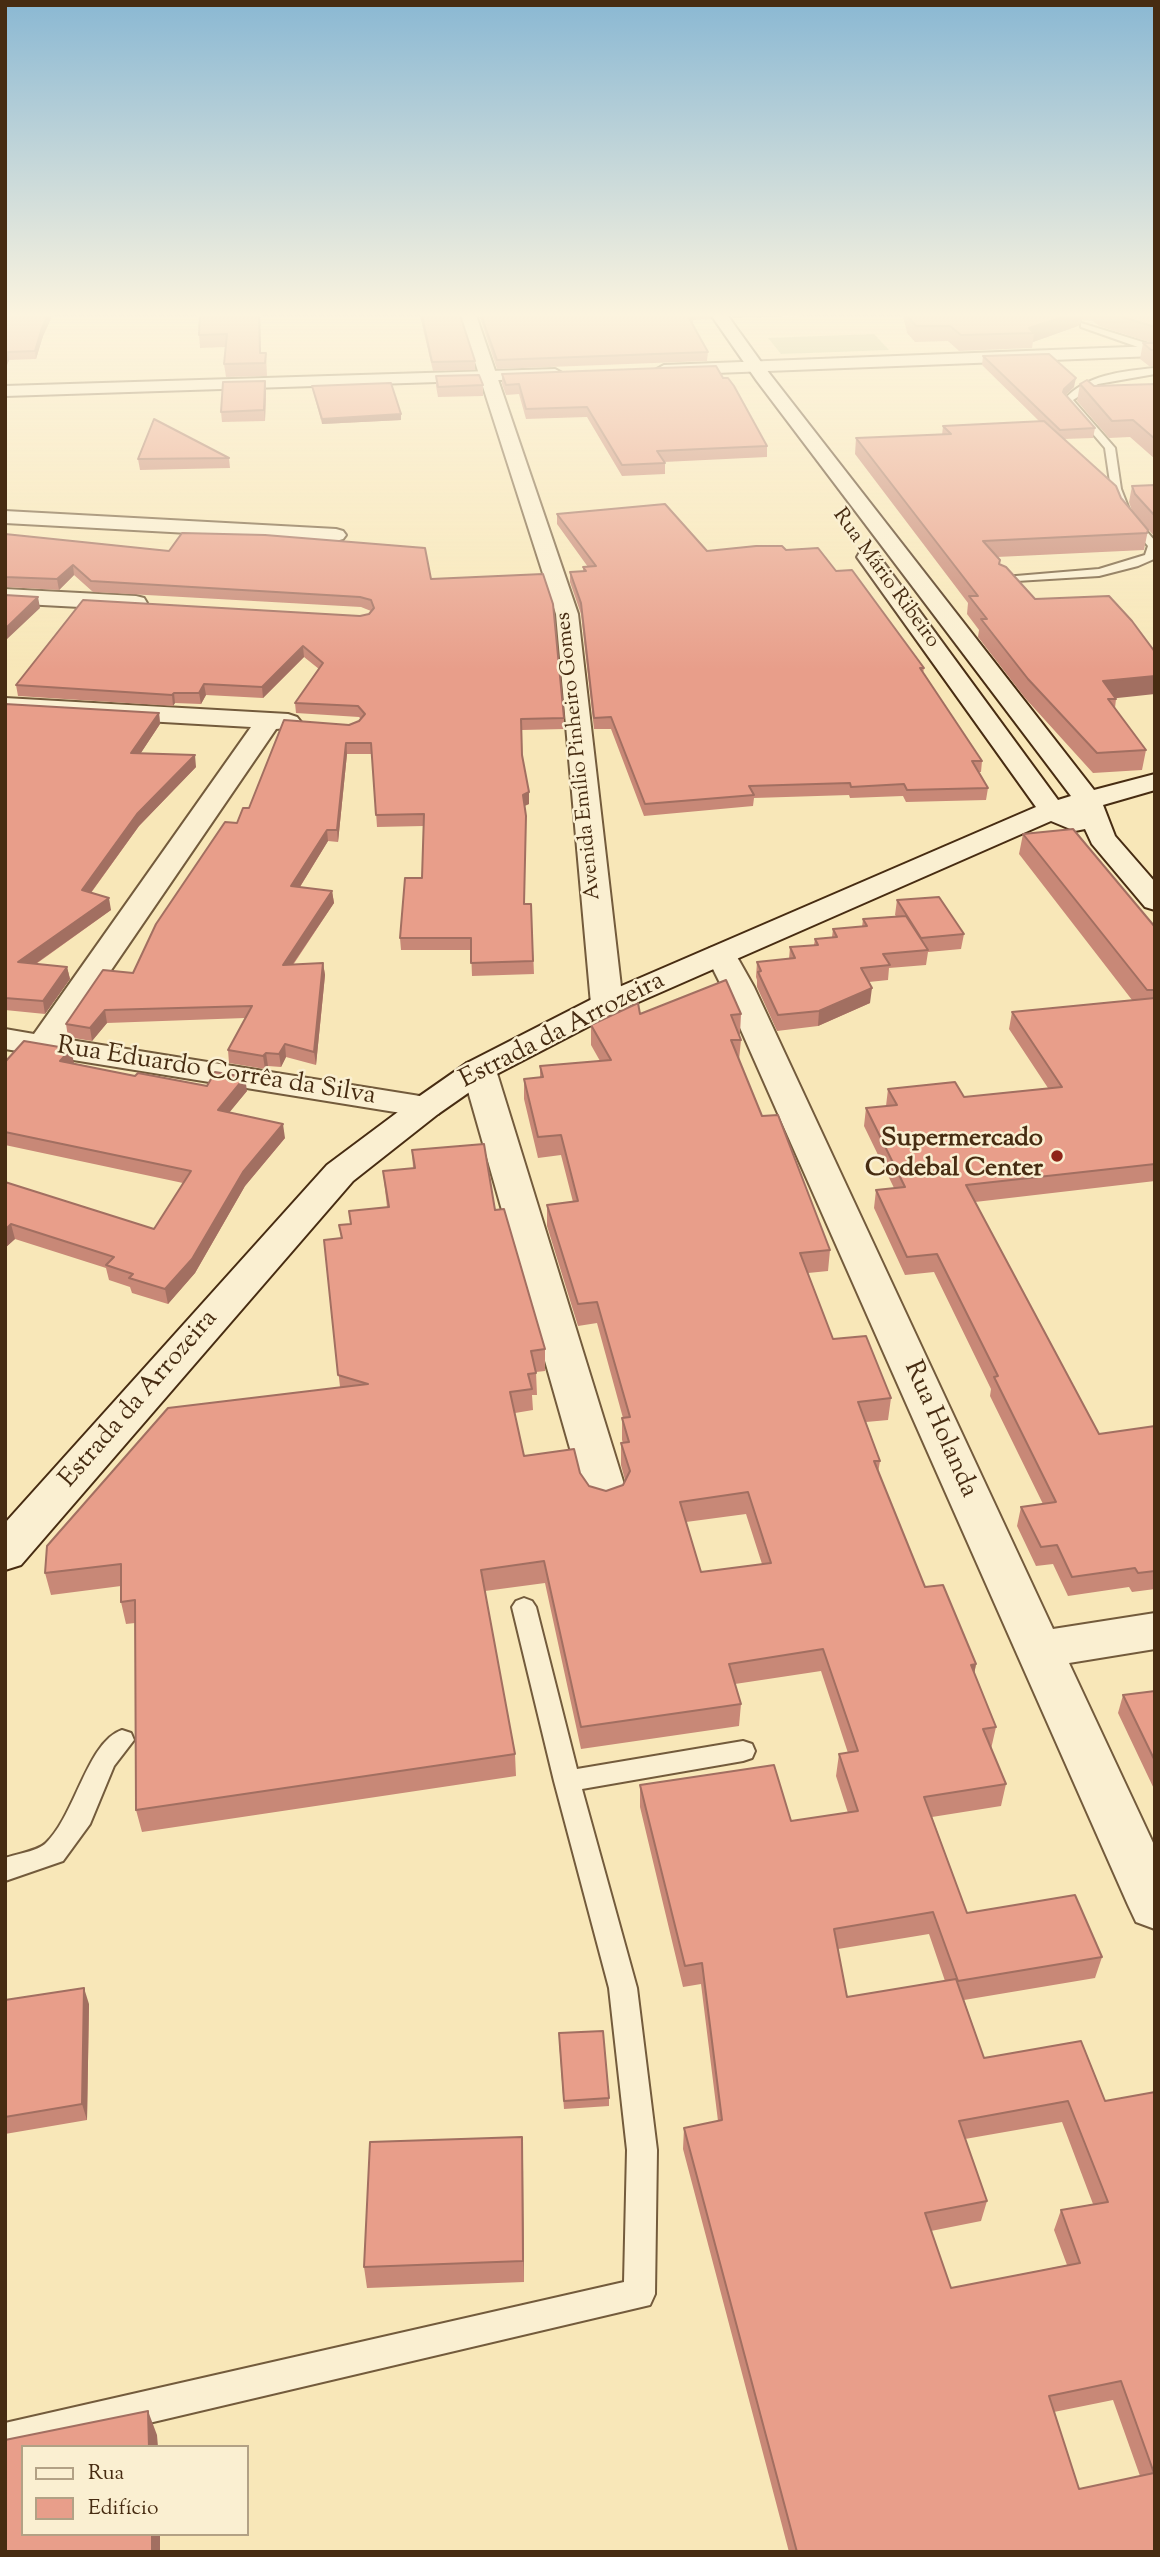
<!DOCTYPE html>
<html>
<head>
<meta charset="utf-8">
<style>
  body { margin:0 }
  #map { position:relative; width:1160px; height:2557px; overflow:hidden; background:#f8e7b8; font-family:"Sorts Mill Goudy",serif }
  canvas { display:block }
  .frame { position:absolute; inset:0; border:7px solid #472c12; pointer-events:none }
  .legend { position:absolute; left:21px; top:2445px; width:228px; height:91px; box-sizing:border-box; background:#faefd1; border:2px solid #b2a185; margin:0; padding:9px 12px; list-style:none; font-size:21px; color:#472c12 }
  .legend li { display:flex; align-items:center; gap:14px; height:35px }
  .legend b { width:35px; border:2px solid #b2a185 }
</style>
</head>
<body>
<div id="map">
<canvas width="1160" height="2557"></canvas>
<div class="frame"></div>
<ul class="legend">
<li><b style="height:9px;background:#faefd1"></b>Rua</li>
<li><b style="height:19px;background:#e89e8a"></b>Edifício</li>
</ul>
</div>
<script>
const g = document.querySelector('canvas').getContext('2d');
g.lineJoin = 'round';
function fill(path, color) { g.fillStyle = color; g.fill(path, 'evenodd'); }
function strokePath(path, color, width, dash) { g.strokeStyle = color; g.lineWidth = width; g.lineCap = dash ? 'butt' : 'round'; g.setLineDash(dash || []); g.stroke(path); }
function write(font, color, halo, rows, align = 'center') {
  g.font = font + ' "Sorts Mill Goudy",serif'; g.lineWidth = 5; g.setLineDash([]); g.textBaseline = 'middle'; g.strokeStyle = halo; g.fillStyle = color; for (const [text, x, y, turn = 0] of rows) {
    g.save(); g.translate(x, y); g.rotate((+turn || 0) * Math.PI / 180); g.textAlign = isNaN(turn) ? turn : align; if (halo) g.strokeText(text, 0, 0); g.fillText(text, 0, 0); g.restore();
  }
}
fill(new Path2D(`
  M874,334L889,350L781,354L768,338Z`), '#c0c48d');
const service = new Path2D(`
  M1081,323L1146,343L1155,348V353L1081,327Z
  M1155,368V374L1098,384L1073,400L1115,448L1121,489L1130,512L1155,541L1154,559L1138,566L1099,576L1000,582L998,580L1004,577L1099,569L1145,555L1148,546L1120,513L1111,489L1105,448L1064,400C1085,375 1123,371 1155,368Z
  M524,1598L532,1601L536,1607L577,1769L743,1741L752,1744L755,1751L752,1758L743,1761L582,1789L637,1988L657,2150L655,2294L650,2305L47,2447H23V2452L5,2456V2423L624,2282L627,2150L609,1988L554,1781L512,1607L516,1601Z
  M122,1730L131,1733L134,1740L114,1766L90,1824L63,1861L5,1881V1858C17,1854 38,1851 46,1843C76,1814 87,1742 122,1730Z`);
const minor = new Path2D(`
  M459,312H475L578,614L623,1004L618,1011L607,1014L596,1011L591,1004L556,614Z
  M5,511L336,529L343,531L346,535L343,539L336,541L5,523Z
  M5,589L136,596L144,598L147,603L144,608L136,610L5,603Z
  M5,698L288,714L297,717L301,722L297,727L276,729L64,1039L426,1097L438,1100L443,1107L438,1114L426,1117L5,1049V1029L34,1034L251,727L5,713Z
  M721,946L732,948L754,987L1053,1629L1155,1613V1649L1069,1663L1155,1847V1929L1136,1922L1128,1905L722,987L706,955L710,948Z
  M479,1060L491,1063L496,1070L627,1494L620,1505L605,1510L590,1505L583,1494L462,1070L467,1063Z`);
const tertiary = new Path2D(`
  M1155,346V356L664,375L655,370L664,365Z
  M555,369L564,374L561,378L5,396V386Z`);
const secondary = new Path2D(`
  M709,312H725L769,373L1094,790L1155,774V790L1103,805L1115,836L1155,882V910L1145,907L1092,844L1085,829L1075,831L1051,821L618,1011L491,1077L438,1114L353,1181L21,1565L5,1570V1523L327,1165L414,1100L467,1063L596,997L1036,807L857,557L860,552H876L1058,800L1071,796L757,381Z`);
strokePath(service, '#735b3c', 4);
strokePath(minor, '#735b3c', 4);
strokePath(tertiary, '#735b3c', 4);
strokePath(secondary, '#472c12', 4);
fill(service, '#faefd1');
fill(minor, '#faefd1');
fill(tertiary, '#faefd1');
fill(secondary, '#faefd1');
fill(new Path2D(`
  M5,312H54L43,336L36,359L9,360L5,370Z
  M200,312H260L261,353H266L267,376L226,377L224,364L226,347L200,348L199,335Z
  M419,312H459L475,361V370L433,371Z
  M478,312H711V319L693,320V326L708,352L707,361L497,369Z
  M727,312H802V316L733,318Z
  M902,312H1155V366H1149L1140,359L1143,343H1152L1099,326L1093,321L1082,320L1078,326L1033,342L1032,348L959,351L948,341L915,342L907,333Z
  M983,356L1074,387L1066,395L1095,428L1093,438L1064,439L1121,498L1148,530L1144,550L997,557L999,565L1116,699L1115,708L1146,750L1142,770L1093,773L1025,698L978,637L979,630L967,614L968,603L855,454L856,438L942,435L943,426L1040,422L982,365Z
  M502,374L723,378L767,446V457L664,462L665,463V474L622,476L587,417L526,419L519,394L506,395L502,384Z
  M436,376L483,385V396L438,397L436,386Z
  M265,381L266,391L265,421L222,422L221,412Z
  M1080,384L1094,386L1155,384V459L1130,437L1109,438L1077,401Z
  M312,386L401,420L322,424L313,391Z
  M229,458L230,468L140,470L138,459Z
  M1155,485V537L1132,511L1129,502L1132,486Z
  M557,514L707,551L786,550L836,571L924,668L923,673L982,761L981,772H979L988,788L986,800L906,802L903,796L850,798L849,795L754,798L753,806L644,816L611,729H594L581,614L570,582V572H583V567H588L557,524Z
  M5,534L431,579L564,718V729L522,730V756L529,792V804L525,806V904H531L534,974L472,976L471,950H401L400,938L422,878L424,826L377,827L372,754H347L338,842L328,841L300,887L332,891L334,903L293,965L323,963L325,975L316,1065L286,1057L281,1067L268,1066L265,1069L229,1063L228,1050L245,1018L107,1023L92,1041L68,1037L66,1024L133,973L237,823L249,808L349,725L359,721L361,719L359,717L296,713L295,703L319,669L304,657L263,698L206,695L201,704L175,703L173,706L18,696L16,685L360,616L369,614L371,611L361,607L93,592L74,575L59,590L5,587Z
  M5,704L159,713L160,724L140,754L196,767L139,826L91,893L111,910L36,964L67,967L70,979L45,1014L5,1010Z
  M1023,834L1155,927V1181L975,1202L1099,1434L1155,1426V1589L1132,1592L1129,1587L1068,1596L1053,1564L1036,1566L1017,1526L1021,1507L1043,1504L990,1396L991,1389L934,1272L905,1275L874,1208L876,1190L894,1188L864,1126L866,1108L886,1106L888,1089L964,1097L1048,1088L1009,1029L1012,1012L1132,1000L1019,854Z
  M897,900L964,934L961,949L928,952L926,965L889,968L888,980L869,982L870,1003L818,1026L777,1031L757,987V980L756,977L757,962L789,959L790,947L814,945L815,939L832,937L833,929L862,927L863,919L896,916L895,915Z
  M640,1014H741L740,1034L739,1035L741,1040L739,1060L762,1116L830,1250L828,1271L808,1273L833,1339L891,1398L888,1420L866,1422L880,1461L878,1473L925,1587L976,1664L974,1674L996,1727L991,1749L1006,1784L1001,1806L932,1817L967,1913L1102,1957L1095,1978L964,2000L984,2058L1105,2101L1155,2092V2552H789L683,2149L684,2128L718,2121L701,1984L683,1987L640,1807V1785L791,1821L848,1813L836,1776L839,1754L848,1753L821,1671L735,1684L741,1704L739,1726L581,1749L545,1583L485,1591L515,1754L516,1776L142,1832L136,1810L135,1623L126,1624L121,1602V1586L51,1595L45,1573L340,1387L324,1240L341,1238L339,1225L351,1224L387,1207L383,1171L413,1168L412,1150L495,1210L545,1349V1371L536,1372L537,1395H532L533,1410L515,1413L524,1456L580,1473L589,1486L606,1491L623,1485L625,1480L621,1465V1443H623L622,1440V1418H623L597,1323L578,1326L547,1226V1205L573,1202L561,1155L538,1158L524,1099V1079L540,1077V1066L600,1061L591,1045V1025ZM746,1514L762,1564L701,1572L686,1522ZM929,1934L945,1981L847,1997L838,1949ZM1062,2122L1093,2204L1061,2210L1054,2230L1067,2265L951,2288L931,2231L981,2221L987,2201L965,2139ZM1113,2400L1140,2476L1079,2489L1054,2412Z
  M71,1049L73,1063L135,1076L247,1091L229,1112L285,1138L245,1186L195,1273L168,1304L132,1293L130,1287L109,1280L106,1268L15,1239L5,1248V1182L154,1229L183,1183L5,1145V1062Z
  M1155,1691V1791L1118,1713L1123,1695Z
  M5,2000L89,2004L87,2120L5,2134Z
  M559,2041L609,2098V2106L564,2109Z
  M522,2137L524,2282L367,2288L364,2267Z`), '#c88877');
fill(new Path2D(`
  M49,312H54L43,336L36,359L35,351L42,328Z
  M1078,312H1083L1082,320L1078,326L1033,342L1034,333L1029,328Z
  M8,352L9,360L5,370V358Z
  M1076,378L1074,387L1062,398L1064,389Z
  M265,381L266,391L265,421L264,410Z
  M401,414V420L322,424V419Z
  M73,565L74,575L59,590L57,579Z
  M38,597L40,608L5,641V629Z
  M303,646L304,657L263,698L262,687Z
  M1155,676V694L1099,700L1103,681Z
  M204,684L206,695L201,704L199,693Z
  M174,693L175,703L173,706L172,695Z
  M159,713L160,724L133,765L131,753Z
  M346,743L347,754L338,842L337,830Z
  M195,755L196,767L139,826L84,902L82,890L137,814Z
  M529,792V804L523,806V795Z
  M327,830L328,841L293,898L291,886Z
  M332,891L334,903L284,977L283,965Z
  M109,898L111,910L21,974L18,962Z
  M323,963L325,975L316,1065L314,1052Z
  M67,967L70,979L45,1014L43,1001Z
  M872,988L870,1003L818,1026L819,1011Z
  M105,1010L107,1023L92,1041L90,1028Z
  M285,1044L286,1057L281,1067L279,1054Z
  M71,1049L74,1063L63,1075L60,1061Z
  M266,1053L268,1066L265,1069L263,1056Z
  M245,1077L247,1091L220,1124L218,1110Z
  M283,1124L285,1138L245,1186L195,1273L168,1304L165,1289L243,1172Z
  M11,1224L15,1239L5,1248V1230Z
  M976,1664L972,1686L971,1665Z
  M84,1988L89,2004L87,2120L82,2104Z
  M522,2137L523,2159L524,2282L523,2261Z
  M148,2411L157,2435L158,2447H149Z
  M152,2534H160V2552H152Z`), '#a26f61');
const building = new Path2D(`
  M5,312H49L42,328L35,351L8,352L5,358Z
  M200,312H259L260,353H266L265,363L224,364L227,334L199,335Z
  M421,312H459L475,361L432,362Z
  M480,312H689L693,318H689L708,352L497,360Z
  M907,312H1078L1029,328L1034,333L961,335L950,326H916L909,318Z
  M1106,312H1155V327Z
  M1143,343H1155V350H1151Z
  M1049,354L1076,378L1064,389L1063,392L1095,428L1060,430L983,356Z
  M716,366L723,378H728L734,386L767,446L657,451L665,463L622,465L587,407L526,409L519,384L506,385L502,374Z
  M479,375L483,385L438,387L436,376Z
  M1087,380L1094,386L1155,384V439L1133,420L1112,421L1080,384Z
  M265,381L264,410L221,412L223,382Z
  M391,383L401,414L322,419L312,386Z
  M154,419L229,458L138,459Z
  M1044,421L1116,486L1121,498L1148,530L1147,533L983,541L1000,560L999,564L1006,567L1035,599L1109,596L1132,621L1155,652V676L1103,681L1116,699H1108L1146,750L1097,753L1028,679L981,619H987L969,596H978L856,438L951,434L943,426Z
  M1155,485V516L1135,494L1132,486Z
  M665,504L707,551L756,546H782L786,550L818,548L836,571L852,570L924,668H920L982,761H972L988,788L907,790L904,784L851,787L850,783L749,786L754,795L645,804L611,717L594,718L581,603L570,572L586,571L583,567L596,566L557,514Z
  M182,533L265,535L425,548L431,579L543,574L553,604L564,718L521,719L522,755L529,792L523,795L526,816L524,904H531L533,961L471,963V938H400L405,878H422L424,814L376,815L371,743H346L337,830H327L291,886L332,891L283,965L323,963L314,1052L285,1044L279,1054L266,1053L263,1056L228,1050L252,1006L105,1010L90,1028L66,1024L103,970L133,973L156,924L225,822L237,823L243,808H249L284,720L349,725L359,721L365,714L358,706L295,703L323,663L303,646L262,687L204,684L199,693H174L172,695L16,685L83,600L360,616L369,614L374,608L371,600L360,597L91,581L73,565L57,579L5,577V534L169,551Z
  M5,595L38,597L5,629Z
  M5,704L159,713L131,753L195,755L137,814L82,890L109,898L18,962L67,967L43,1001L5,998Z
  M1073,829L1155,927V990H1147L1023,834Z
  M939,897L964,934L921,938L897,900Z
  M906,916L928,950L883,954L890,965L861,968L872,988L819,1011L778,1015L758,972L761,971L757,962L795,958L790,947L818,945L815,939L837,937L833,929L867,926L863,919Z
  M726,980L741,1014L731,1015L741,1040H731L762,1116L778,1115L830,1250L800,1253L833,1339L866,1336L891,1398L858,1402L880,1461H874L925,1587L943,1585L976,1664L971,1665L996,1727L983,1729L1006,1784L924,1797L967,1913L1075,1895L1102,1957L958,1981L933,1912L834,1929L847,1997L956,1979L984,2058L1081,2041L1105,2101L1155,2092V2552H797L684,2128L722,2120L702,1963L685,1966L640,1785L774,1765L791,1821L858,1811L839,1754L858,1751L823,1649L729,1664L741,1704L581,1727L544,1561L481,1570L515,1754L136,1810L135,1600L121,1602V1564L45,1573L47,1546L168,1408L368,1384L338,1375L324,1240L342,1238L339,1225L351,1224L349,1211L389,1207L383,1171L415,1168L412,1150L484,1144L495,1210L504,1209L545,1349L531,1351L536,1373L528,1374L532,1389L510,1392L524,1456L574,1449L580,1473L589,1486L606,1491L623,1485L630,1471L621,1443L629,1442L622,1418L630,1417L597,1302L578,1304L547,1205L578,1201L561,1135L538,1137L524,1079L543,1077L540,1066L611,1060L591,1025L638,1003L640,1014ZM748,1492L771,1563L701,1572L680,1502ZM1068,2101L1108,2202L1061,2210L1080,2263L951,2288L925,2213L987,2201L959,2121ZM1121,2381L1154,2473L1079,2489L1049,2396Z
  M1155,998V1164L966,1185L1099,1434L1155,1426V1571L1138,1573L1135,1568L1072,1577L1057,1545L1041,1547L1021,1507L1056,1502L994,1377L998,1376L937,1254L907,1257L876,1190L905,1187L866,1108L897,1105L888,1089L955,1082L964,1097L1062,1087L1012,1012Z
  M24,1041L71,1049L60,1061L135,1076L138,1073L207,1086L215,1072L245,1077L218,1110L283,1124L243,1172L192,1259L165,1289L129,1278L133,1274L106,1265L114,1257L11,1224L5,1230V1182L154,1229L191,1171L5,1132V1062Z
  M1155,1691V1761L1123,1695Z
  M84,1988L82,2104L5,2117V2000Z
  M603,2031L609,2098L564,2101L559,2033Z
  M522,2137L523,2261L364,2267L370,2142Z
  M148,2411L149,2447H23V2534H152V2552H5V2440Z`);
fill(building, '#e89e8a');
strokePath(building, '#a26f61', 2);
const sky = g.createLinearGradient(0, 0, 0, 670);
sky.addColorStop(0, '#8ab8d3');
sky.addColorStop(0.47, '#fcf4df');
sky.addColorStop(1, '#fcf4df00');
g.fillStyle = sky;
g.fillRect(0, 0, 1160, 670);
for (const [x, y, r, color] of [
  [1057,1156,7,"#8f2418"]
]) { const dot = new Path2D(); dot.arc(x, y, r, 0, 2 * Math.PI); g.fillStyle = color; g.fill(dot); strokePath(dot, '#faefd1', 2.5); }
write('21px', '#472c12', '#faefd1', [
  ["Rua Mário Ribeiro",885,579,54],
  ["Avenida Emílio Pinheiro Gomes",580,756,-96]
]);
write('26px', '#472c12', '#faefd1', [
  ["Estrada da Arrozeira",563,1032,-27],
  ["Rua Eduardo Corrêa da Silva",216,1073,9],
  ["Estrada da Arrozeira",140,1400,-49],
  ["Rua Holanda",939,1430,66]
]);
write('bold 26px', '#472c12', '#faefd1', [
  ["Supermercado",1043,1141],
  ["Codebal Center",1043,1171]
], 'right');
</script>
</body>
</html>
